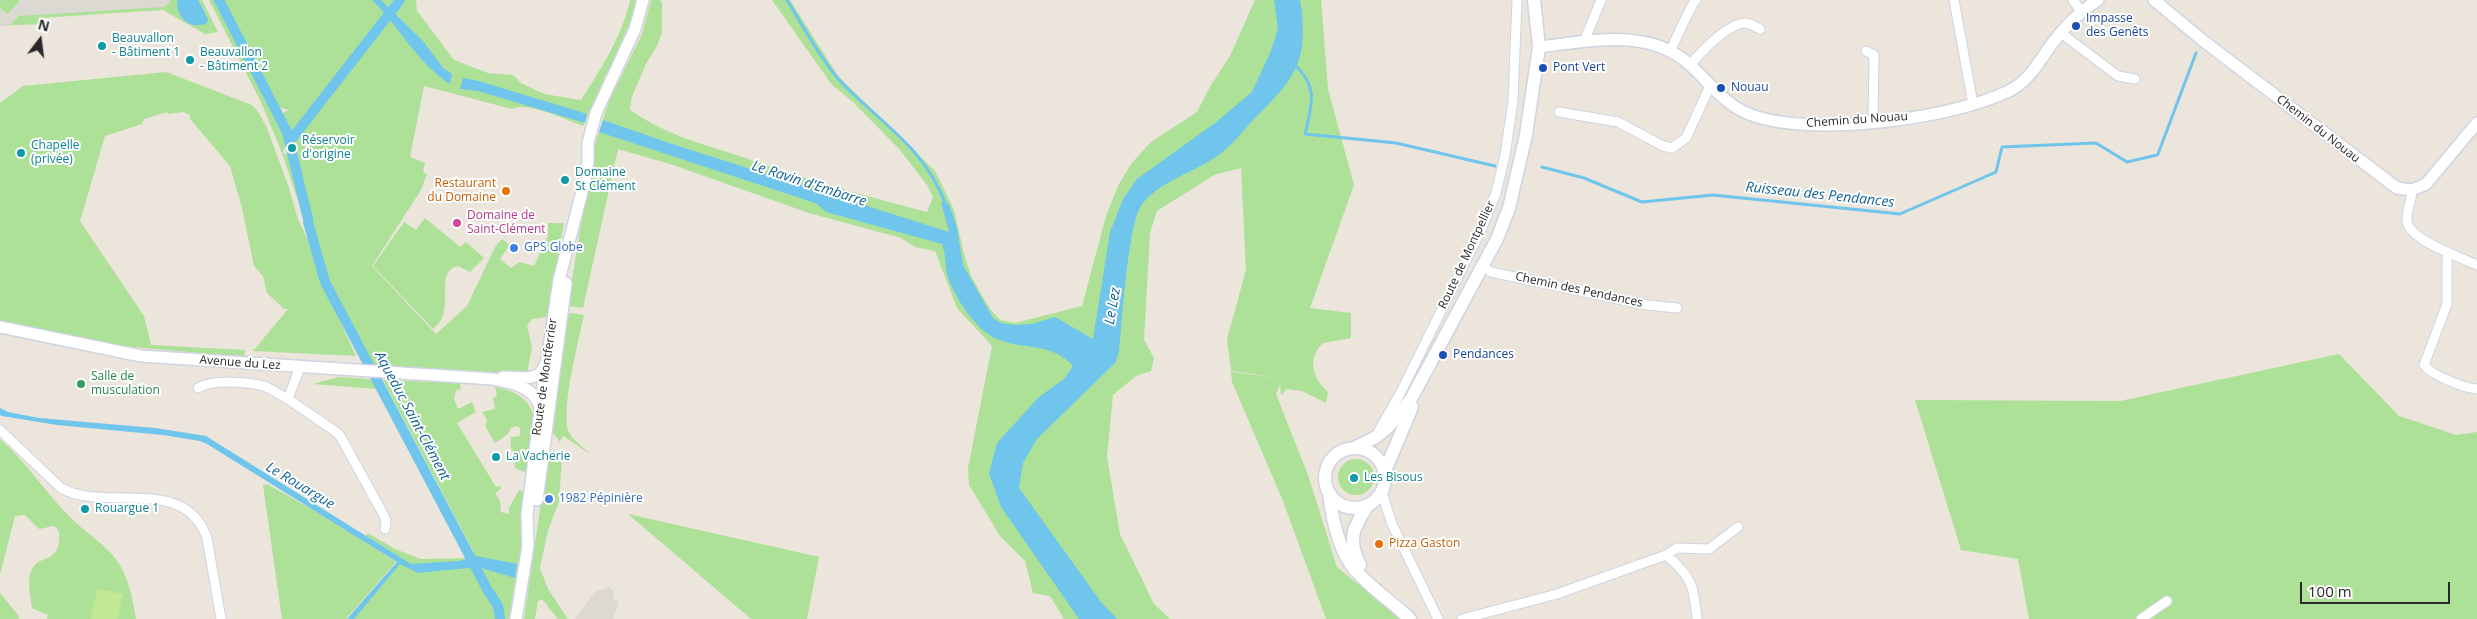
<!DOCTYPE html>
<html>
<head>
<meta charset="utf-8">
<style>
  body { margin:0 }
  #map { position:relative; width:2477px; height:619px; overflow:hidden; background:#ebe5db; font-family:"Open Sans",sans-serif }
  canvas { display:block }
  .north { position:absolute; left:15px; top:15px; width:50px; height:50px; -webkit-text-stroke:4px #fff; paint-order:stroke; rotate:15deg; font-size:14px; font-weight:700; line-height:20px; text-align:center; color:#292929 }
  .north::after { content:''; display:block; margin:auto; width:18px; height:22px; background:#292929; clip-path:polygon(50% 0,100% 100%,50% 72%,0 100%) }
  .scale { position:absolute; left:2300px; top:582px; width:150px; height:22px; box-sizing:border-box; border:2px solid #292929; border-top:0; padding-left:6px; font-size:15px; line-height:18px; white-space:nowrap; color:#292929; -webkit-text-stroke:4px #fff; paint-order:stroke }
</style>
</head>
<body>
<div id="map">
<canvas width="2477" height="619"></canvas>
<div class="north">N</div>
<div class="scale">100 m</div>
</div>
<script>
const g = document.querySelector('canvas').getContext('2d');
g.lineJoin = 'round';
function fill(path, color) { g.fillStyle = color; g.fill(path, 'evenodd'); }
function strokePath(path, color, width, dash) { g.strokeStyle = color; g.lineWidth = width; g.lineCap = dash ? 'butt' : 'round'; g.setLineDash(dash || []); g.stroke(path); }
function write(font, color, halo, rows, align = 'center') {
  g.font = font + ' "Open Sans",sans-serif'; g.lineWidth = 4; g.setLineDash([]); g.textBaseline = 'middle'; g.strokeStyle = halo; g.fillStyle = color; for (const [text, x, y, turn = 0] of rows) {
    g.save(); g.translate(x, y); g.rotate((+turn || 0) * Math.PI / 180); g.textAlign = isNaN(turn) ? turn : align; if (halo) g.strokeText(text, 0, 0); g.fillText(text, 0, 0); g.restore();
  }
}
fill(new Path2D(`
  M0,0H202L218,32L205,34L163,10L40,18V24L0,26Z
  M209,0H219L281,123L287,139L283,153L296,156V137L300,131L298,129L293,133L279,115L289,110L277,107L222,0H416L417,11L454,60L488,73L513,75L521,83L544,94L581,100C601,69 622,37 630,0H636L630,23L583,126C566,120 527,101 512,109L424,86L410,157L425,163L423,172L427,174L421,190L372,266L436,334L467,306L495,247L502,239L510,245L500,259L511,268L520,262L534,266L548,236V223H564L547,317L532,319L527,326L532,347L527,374L374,365L343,313L324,268L314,228L303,216L282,153L261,102Z
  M651,0H660L662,3V32L657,46L646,64L632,96L630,110C670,137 701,143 745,158C805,179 865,196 927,212L933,197L927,185L900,150L852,101L832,85L772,0H790L838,76L935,171L954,210L964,254L971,276L990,309L1000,320L1015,323L1082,306L1106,216L1118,186L1131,164L1151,142L1197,112L1211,85L1230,56L1255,0H1321L1328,89L1354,185L1310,308L1351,313V338L1323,343C1306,358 1313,379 1328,392L1326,403L1302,391L1287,389L1281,395L1280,384L1276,394L1308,475L1337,567L1401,619H1326L1283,501L1232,382L1231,372L1280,378L1231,371L1227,339L1246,270L1241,168L1214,175L1157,211L1150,233L1144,340L1154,358L1151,371L1136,376L1113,395L1107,457L1120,534L1154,604L1170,619H1064L1050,596L1033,593L1025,561L1000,536L969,485L968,468L992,346L957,308L935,251L915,247L901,238L809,213L673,165L618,149L583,308L568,306L580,229L596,141L609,101L642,34Z
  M166,72L252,105L259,113L267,128L288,185L298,219L314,254L319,276L356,356L253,351L288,309H284L267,293L263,276L254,266L242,208L230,166L190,119V115L183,112L168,114L167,112L144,119L142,124L105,136L80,221L144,316L151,345L245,350L244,357L99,344L0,320V103L23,86Z
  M425,218L460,247L466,242L484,258L470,272L458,266C432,272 458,311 433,329L373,266L404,222L416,230Z
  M571,313L584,315C579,339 560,412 569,432C573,441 584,447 590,454L563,436L560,442L553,433L567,316Z
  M2339,354L2399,416L2456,435L2477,432V619H2029L2018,559L1961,550L1915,400L2120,401Z
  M339,377L368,379L379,383L471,555L466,557L376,389L313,384Z
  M383,380L460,383L461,389L456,390L454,399L458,409L472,402L476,412L457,423L496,487L500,486L501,489L495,493L500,501L501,512L509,514V508L519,490L527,492L521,562L515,581L509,619H353L400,563L416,571L477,565L473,551Z
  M495,387C549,397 534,434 529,474L515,468C515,458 509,447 511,437L520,436V428L517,426L511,428L508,434L495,443L485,426L487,420L482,412L495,409L493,398L497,396Z
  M0,439C27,462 46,494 72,519C88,535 110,547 121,567C130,583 133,602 136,619H47L48,615L32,608C31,596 26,580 32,569C39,555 58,563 59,540C60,534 59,529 54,526L39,529L25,515L15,516L0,575Z
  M552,451L559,453L562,458L559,502L548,530L540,568L548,589L568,619H558L542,599L538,601L535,619H524L548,454Z
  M1338 477a18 18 0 1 1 36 0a18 18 0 1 1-36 0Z
  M267,484L331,520L396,562L346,619H282L263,485Z
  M628,514L819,557L807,619H751Z
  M368,533L395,549L421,559L471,558L451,563L411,565L366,536Z
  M0,593L18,615L19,619H0Z`), '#ade198');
fill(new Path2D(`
  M97,589L123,594L118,619H91Z`), '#c1e994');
fill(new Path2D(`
  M20,0H170L169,3L164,7L19,16L10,25L0,26V8L8,14Z
  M609,587L614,591L613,598L619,602L613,619H575L591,597L597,591Z`), '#dcd8d2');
fill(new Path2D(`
  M177,0H198L208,19L206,24C187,29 177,17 177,0Z
  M372,0H381L423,41L443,68L452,74L450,84C417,63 399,26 372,0Z
  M1274,0H1300C1310,60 1295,79 1254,119C1243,131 1232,145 1220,154C1195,173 1159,180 1141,206C1128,224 1122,324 1119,352L1115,363L1037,439L1023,463L1019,488L1101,602L1117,619H1079L1001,507L989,473L997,443L1039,397L1064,379L1073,366C1054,344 1027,349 1002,341C979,334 961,306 951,285C944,272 947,257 942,244L826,212L817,204L800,198L599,132L603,120L672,144L949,232L941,202L949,204L957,228L963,265L993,318L1001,323L1014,325L1032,324L1055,317L1093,339L1110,232L1123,199L1137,179L1215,123L1252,92L1270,53L1278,29Z
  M463,78L479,81L587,114L585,123L478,91L460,89Z
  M0,408L8,412L39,418L155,428L206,436L411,564L459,561L476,556L517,564L515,578L478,567L418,573L400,564L354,619H347L397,562L207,444L200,441L163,435L57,425L2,416L0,415Z`), '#6fc5ec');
strokePath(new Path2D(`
  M787,0C803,26 826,69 848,89C887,127 926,151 946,205
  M1295,65C1319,88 1312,104 1305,134L1396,143L1495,166
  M2158,154L2196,53
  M1542,167L1584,178L1642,202L1713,195L1900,214L1996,172L2002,147L2096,143L2127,162L2157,155`), '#6fc5ec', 3);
strokePath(new Path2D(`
  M219,0L287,132L308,219
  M290,141L400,0
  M308,222L325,282L487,589L498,606L500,619`), '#6fc5ec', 10);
const minor = new Path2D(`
  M1954,0L1973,104
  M2073,0L2081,11
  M2061,33L2118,76L2135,79
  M1584,42L1601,0
  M1670,51C1676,40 1690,6 1696,0
  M1866,51L1874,55L1873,122
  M1690,65C1701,52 1727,24 1745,23C1750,23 1755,27 1760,29
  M1559,112L1618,122L1663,146L1672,148L1686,138L1710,86
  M2412,190C2412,200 2406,210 2407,221C2409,240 2460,257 2477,265
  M2450,253L2447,259V304L2424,365C2431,375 2464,388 2477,389
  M1482,266L1491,272L1647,305L1677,308
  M300,367L288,399L339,434L381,510L386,520L385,529
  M198,388C213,379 247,382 264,386C272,389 280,395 288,399
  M0,430L61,488C105,513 185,474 207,538L221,619
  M1377,434L1401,392L1480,232L1496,193L1505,155L1513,101L1517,0
  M1382,493L1392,524L1438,619
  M1666,555L1677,548L1709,549L1738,527
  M1462,619L1557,594L1666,555C1692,576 1694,587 1697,619
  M2141,619L2167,601`);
const tertiary = new Path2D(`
  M2154,0L2206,43L2397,188L2412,190L2426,184L2477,123
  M1539,47C1590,41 1650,27 1691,66C1710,83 1724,104 1749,114C1809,138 1951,119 2009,91C2031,80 2040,59 2054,41C2067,24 2080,11 2098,0
  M0,327L141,356L493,379C510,382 536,387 540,408
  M503,377C519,377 539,383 545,365
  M537,500L566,283
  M516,619L528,546L527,515L543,387L559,280L584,184L588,161V143L596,113L635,29L643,0`);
const secondary = new Path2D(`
  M1354,448L1376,437L1388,427L1411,399L1497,239L1509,208L1526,135L1539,47L1534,0
  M1325 478a30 30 0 1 1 60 0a30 30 0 1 1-60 0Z
  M1385,471L1412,407
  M1329,493C1332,518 1339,551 1355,570C1371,588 1392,602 1410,619
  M1360,565C1347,539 1353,528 1368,505`);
strokePath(minor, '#d0d3e2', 11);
strokePath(tertiary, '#d0d3e2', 14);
strokePath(secondary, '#d0d3e2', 15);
strokePath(minor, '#fff', 9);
strokePath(tertiary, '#fff', 11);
strokePath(secondary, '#fff', 12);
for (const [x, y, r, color] of [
  [2076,26,5,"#1a4fb4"],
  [102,46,5,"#0f9aa8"],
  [190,60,5,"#0f9aa8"],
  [1543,68,5,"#1a4fb4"],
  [1721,88,5,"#1a4fb4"],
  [292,148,5,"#0f9aa8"],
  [21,153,5,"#0f9aa8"],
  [565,180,5,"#0f9aa8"],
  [506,191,5,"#e8710a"],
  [457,223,5,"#d1479c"],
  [514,248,5,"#3f7fe0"],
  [1443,355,5,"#1a4fb4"],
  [81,384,5,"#2e9e5b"],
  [496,457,5,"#0f9aa8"],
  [1354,478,5,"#0f9aa8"],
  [549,499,5,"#3f7fe0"],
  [85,509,5,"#0f9aa8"],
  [1379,544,5,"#e8710a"]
]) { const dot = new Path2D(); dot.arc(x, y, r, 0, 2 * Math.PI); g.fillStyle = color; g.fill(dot); strokePath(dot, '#fff', 2); }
write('12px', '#164399', '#fff', [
  ["Impasse",2086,19],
  ["des Genêts",2086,33],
  ["Pont Vert",1553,68],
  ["Nouau",1731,88],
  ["Pendances",1453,355]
], 'left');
write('12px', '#0d838f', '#fff', [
  ["Beauvallon",112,39],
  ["- Bâtiment 1",112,53],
  ["Beauvallon",200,53],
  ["- Bâtiment 2",200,67],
  ["Réservoir",302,141],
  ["d'origine",302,155],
  ["Chapelle",31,146],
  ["(privée)",31,160],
  ["Domaine",575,173],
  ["St Clément",575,187],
  ["La Vacherie",506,457],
  ["Les Bisous",1364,478],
  ["Rouargue 1",95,509]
], 'left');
write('12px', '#292929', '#fff', [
  ["Chemin du Nouau",1857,120,-4],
  ["Chemin du Nouau",2318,129,38],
  ["Route de Montpellier",1467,255,-65],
  ["Chemin des Pendances",1579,290,12],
  ["Avenue du Lez",240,363,4],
  ["Route de Montferrier",545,377,-82]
]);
write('12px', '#c56008', '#fff', [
  ["Restaurant",496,184],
  ["du Domaine",496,198],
  ["Pizza Gaston",1389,544,"left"]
], 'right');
write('12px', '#b23c85', '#fff', [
  ["Domaine de",467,216],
  ["Saint-Clément",467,230]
], 'left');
write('12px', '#366cbe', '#fff', [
  ["GPS Globe",524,248],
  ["1982 Pépinière",559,499]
], 'left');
write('12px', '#27864d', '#fff', [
  ["Salle de",91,377],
  ["musculation",91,391]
], 'left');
write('italic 14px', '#0f6297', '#fff', [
  ["Le Ravin d'Embarre",809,184,18],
  ["Ruisseau des Pendances",1820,195,6],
  ["Le Lez",1113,306,-80],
  ["Aqueduc Saint-Clément",412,416,62],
  ["Le Rouargue",300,486,31]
]);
</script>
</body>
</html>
